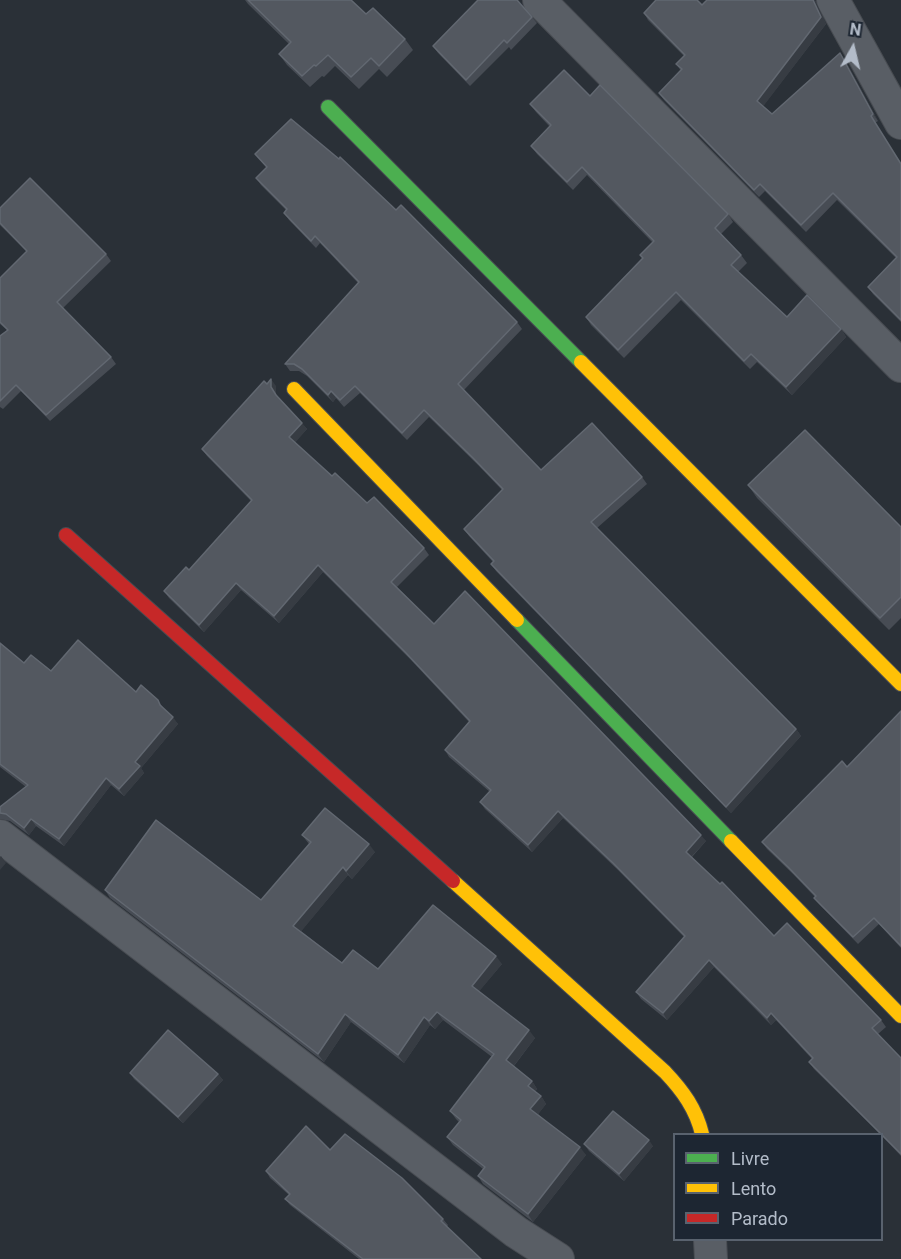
<!DOCTYPE html>
<html>
<head>
<meta charset="utf-8">
<style>
  body { margin:0 }
  #map { position:relative; width:901px; height:1259px; overflow:hidden; background:#2a3037; font-family:Roboto,sans-serif }
  canvas { display:block }
  .legend { position:absolute; left:673px; top:1133px; width:210px; height:108px; box-sizing:border-box; background:#1d2632; border:2px solid #59626e; margin:0; padding:8px 10px; list-style:none; font-size:18px; color:#b3bcc9 }
  .legend li { display:flex; align-items:center; gap:12px; height:30px }
  .legend b { width:30px; border:2px solid #59626e }
  .north { position:absolute; left:823px; top:18px; width:60px; height:60px; -webkit-text-stroke:4px #1d2632; paint-order:stroke; rotate:8deg; font-size:16px; font-weight:700; line-height:24px; text-align:center; color:#b3bcc9 }
  .north::after { content:''; display:block; margin:auto; width:21px; height:27px; background:#b3bcc9; clip-path:polygon(50% 0,100% 100%,50% 72%,0 100%) }
</style>
</head>
<body>
<div id="map">
<canvas width="901" height="1259"></canvas>
<ul class="legend">
<li><b style="height:8px;background:#4caf50"></b>Livre</li>
<li><b style="height:8px;background:#ffc107"></b>Lento</li>
<li><b style="height:8px;background:#c62828"></b>Parado</li>
</ul>
<div class="north">N</div>
</div>
<script>
const g = document.querySelector('canvas').getContext('2d');
g.lineJoin = 'round';
function strokePath(path, color, width, dash) { g.strokeStyle = color; g.lineWidth = width; g.lineCap = dash ? 'butt' : 'round'; g.setLineDash(dash || []); g.stroke(path); }
function fill(path, color) { g.fillStyle = color; g.fill(path, 'evenodd'); }
const street = new Path2D(`
  M539,0L901,366
  M833,0L901,123
  M0,836L516,1232L558,1259
  M710,1240L711,1259`);
const fast = new Path2D(`
  M328,107L581,362
  M517,620L731,841`);
const slow = new Path2D(`
  M581,362L901,684
  M294,389L517,620
  M731,841L901,1016
  M453,881L665,1072C683,1091 696,1109 702,1134`);
const jam = new Path2D(`
  M66,535L453,881`);
strokePath(street, '#484c52', 34);
strokePath(fast, '#484c52', 16);
strokePath(slow, '#484c52', 16);
strokePath(jam, '#484c52', 16);
strokePath(street, '#595e65', 32);
strokePath(fast, '#4caf50', 14);
strokePath(slow, '#ffc107', 14);
strokePath(jam, '#c62828', 14);
fill(new Path2D(`
  M245,0H351L366,14L405,39L413,50L387,77L379,69L359,89L335,66L324,77L322,76L310,87L287,65L279,54L289,44L248,4Z
  M815,0L826,24L763,106L772,114L840,53L845,60L878,121L875,123L901,163V322L873,294L868,287L896,258L837,200L806,232L765,191L759,197L664,100L659,93L681,71L676,64L684,56L648,20L644,13Z
  M532,17L537,23L511,50L509,47L470,86L438,53L433,46Z
  M590,96L728,214L733,222L721,234L741,255L747,263L738,272L787,317L841,329L846,337L792,395L757,362L750,369L681,300L624,358L591,325L586,317L642,258L640,255L653,243L587,175L573,190L537,154L531,146L550,127L536,112L530,104Z
  M255,154L396,210L517,322L522,329L464,390L541,470L642,477L647,484L597,528L796,729L801,736L731,813L496,571L491,564L493,562L469,536L464,529L502,490L478,465L429,417L407,440L360,393L344,407L336,398L333,402L307,376L299,371H290L285,364L358,283L320,243L316,248L289,220L284,213L286,210L261,185L256,178L267,168Z
  M0,208L106,254L111,261L63,308L111,357L116,364L50,421L21,391L3,409L0,407V336L7,330L0,324V278L27,252L0,225Z
  M267,384L276,386V394L278,397L307,429L295,442L332,476L424,548L429,555L397,587L434,624L706,841L692,857L774,936L881,1020L886,1027L878,1034L901,1058V1156L882,1136V1134H880L814,1069L809,1062L812,1059L776,1020L771,1025L714,967L667,1020L641,999L636,992L684,937L618,870L563,818L532,852L485,809L480,802L490,792L449,757L445,750L469,722L411,660L323,572L279,623L241,590L204,632L169,598L164,591L189,570L251,501L207,456L202,449Z
  M748,485L901,527V618L889,630L757,498Z
  M0,643L24,663L51,671L136,692L158,700L164,709L178,724L141,768L144,773L124,796L111,785L64,846L36,826L29,835L10,821L0,819V807L26,787L0,767Z
  M901,711V948L879,924L858,944L819,904L814,898L815,897L793,874L767,849L762,842L847,767Z
  M302,835L375,852L352,879L348,875L301,931L342,963L378,969L502,964L479,991L535,1038L514,1066L532,1081L537,1089L535,1092L541,1096L546,1104L538,1114L586,1155L533,1222L483,1184L478,1176L483,1169L453,1145L447,1137L459,1122L456,1119L450,1111L492,1057L443,1020L435,1029L430,1025L404,1063L351,1022L324,1062L110,898L105,890L261,900L309,844Z
  M130,1073L218,1074L223,1080L183,1123L134,1079Z
  M584,1144L653,1146L624,1181L589,1151Z
  M330,1150L443,1219L448,1225L447,1227L481,1259H359L290,1205L285,1199L289,1195L270,1178L266,1171Z`), '#474c54');
fill(new Path2D(`
  M813,0H815L826,24L762,108L757,101Z
  M840,53L845,60L878,121L873,114Z
  M841,329L846,337L792,395L786,387Z
  M271,379L276,386V394L281,402L271,387Z
  M331,391L336,398L333,402L328,395Z
  M302,423L307,429L294,444L289,437Z
  M318,565L323,572L279,623L274,616Z
  M236,583L241,590L204,632L199,625Z
  M173,717L178,724L141,768L144,773L124,796L119,789L135,762Z
  M796,729L801,736L731,813L726,807Z
  M106,778L111,785L64,846L59,839Z
  M558,811L563,818L532,852L528,845Z
  M31,819L36,826L29,835L24,828Z
  M701,835L706,841L690,858L686,852Z
  M369,844L375,852L352,879L346,871Z
  M1,856L6,863L0,870V857Z
  M343,867L348,875L299,934L293,926Z
  M496,956L502,964L477,994L472,986Z
  M709,960L714,967L667,1020L663,1013Z
  M437,1012L443,1020L435,1029L429,1021Z
  M771,1013L776,1020L771,1025L767,1018Z
  M345,1014L351,1022L324,1062L318,1054Z
  M424,1017L430,1025L404,1063L398,1055Z
  M529,1030L535,1038L512,1068L506,1060Z
  M218,1074L223,1080L183,1123L178,1117Z
  M532,1081L537,1089L534,1094L528,1086Z
  M541,1096L546,1104L536,1117L530,1109Z
  M649,1140L653,1146L624,1181L619,1174Z
  M580,1147L586,1155L533,1222L528,1214Z`), '#373c43');
const building = new Path2D(`
  M248,0H351L366,14L373,8L405,39L379,66L371,58L351,77L328,55L316,66L314,65L302,76L279,54L291,42Z
  M478,0H517L532,17L507,43L504,40L466,80L433,46Z
  M656,0H697L702,5L707,0H813L821,17L757,101L772,114L840,53L873,114L871,116L901,164V320L868,287L897,257L833,193L801,225L760,184L754,190L659,93L682,69L676,64L685,55L644,13Z
  M564,70L590,96L600,85L728,214L715,228L741,255L731,265L787,317L807,295L841,329L786,387L751,354L744,361L676,292L618,350L586,317L643,258L640,255L654,241L582,167L567,182L531,146L551,125L530,104Z
  M291,119L339,159L340,157L396,210L401,205L517,322L458,384L541,470L592,423L642,477L591,522L796,729L726,807L491,564L494,561L464,529L503,489L473,458L424,410L402,433L355,386L340,400L331,391L328,395L302,369L294,364H285L359,282L315,236L311,241L284,213L287,209L256,178L267,167L255,154Z
  M30,178L106,254L57,302L111,357L46,415L16,385L0,401V336L8,330L0,322V278L27,251L0,223V208Z
  M271,379V387L276,395L302,423L289,437L332,476L335,473L367,503L374,497L424,548L391,582L434,624L465,591L701,835L686,852L720,884L722,882L774,936L787,923L881,1020L872,1028L901,1058V1154L809,1062L813,1058L771,1013L767,1018L709,960L663,1013L636,992L685,936L613,863L558,811L528,845L480,802L491,790L445,750L470,721L406,653L318,565L274,616L236,583L199,625L164,591L186,567L189,570L252,500L202,449L264,381L267,384Z
  M805,430L901,527V597L880,618L748,485Z
  M78,640L136,692L141,685L158,700L160,705L173,717L135,762L140,766L119,789L106,778L59,839L31,819L24,828L6,814L0,813V807L28,785L0,764V643L24,663L31,655L51,671Z
  M901,711V946L874,918L853,937L814,898L816,896L788,867L762,842L842,761L847,767Z
  M325,808L369,844L346,871L343,867L293,926L342,963L353,950L378,969L433,905L496,956L472,986L529,1030L506,1060L532,1081L528,1086L541,1096L530,1109L580,1147L528,1214L478,1176L485,1167L447,1137L461,1120L450,1111L494,1054L437,1012L429,1021L424,1017L398,1055L345,1014L318,1054L105,890L156,820L261,900L311,842L302,835Z
  M168,1030L218,1074L178,1117L130,1073Z
  M613,1111L649,1140L619,1174L584,1144Z
  M306,1126L330,1150L345,1134L402,1178L443,1219L441,1221L481,1259H363L285,1199L290,1194L266,1171Z`);
fill(building, '#535860');
strokePath(building, '#626871', 1.5);
</script>
</body>
</html>
